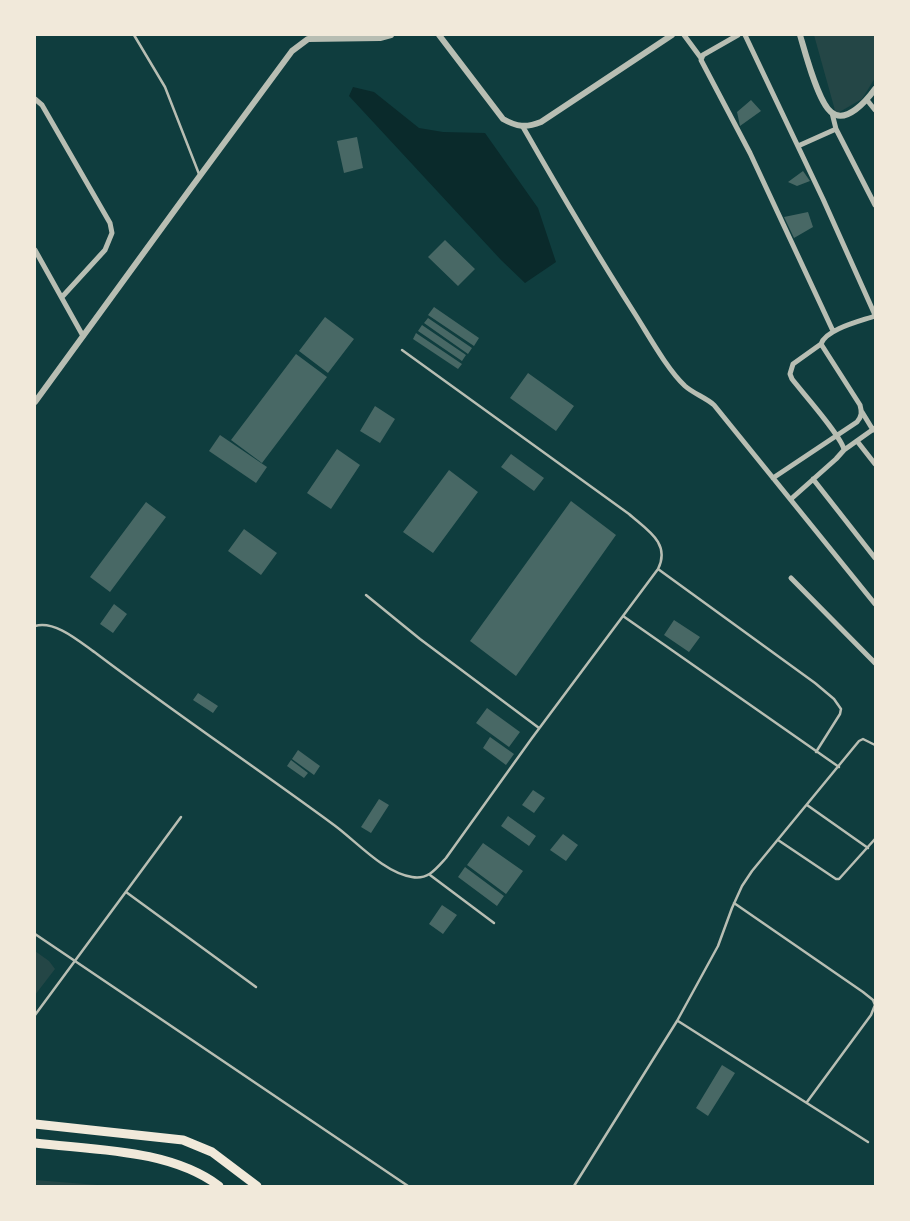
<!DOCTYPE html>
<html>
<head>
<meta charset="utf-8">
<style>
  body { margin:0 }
  #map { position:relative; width:910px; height:1221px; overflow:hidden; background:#0f3d3e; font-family:Lora,serif }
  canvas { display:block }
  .frame { position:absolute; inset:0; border:36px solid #f1e9da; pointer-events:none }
</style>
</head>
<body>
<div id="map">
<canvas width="910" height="1221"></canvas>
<div class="frame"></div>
</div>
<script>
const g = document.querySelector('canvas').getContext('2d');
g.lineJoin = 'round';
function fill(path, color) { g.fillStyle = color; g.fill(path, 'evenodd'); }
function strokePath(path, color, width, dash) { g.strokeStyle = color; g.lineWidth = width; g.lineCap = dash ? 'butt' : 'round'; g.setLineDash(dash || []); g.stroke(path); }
fill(new Path2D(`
  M814,35H875V78L862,99L836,114Z
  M35,951L49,961L55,969L35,995Z
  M35,1180L110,1186H35Z`), '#244646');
fill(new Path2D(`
  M353,87L374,92L419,128L443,132L485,133L538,208L556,262L525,283L501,260L349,96Z`), '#0a2a2b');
fill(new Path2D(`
  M751,100L761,111L740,126L737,112Z
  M357,137L363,168L344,173L337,141Z
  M803,171L810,181L797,186L788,182Z
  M808,212L813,227L794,238L784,217Z
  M445,240L475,269L458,286L428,257Z
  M434,307L479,338L474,346L428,315Z
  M325,317L354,339L328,373L299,351Z
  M428,318L472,348L468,354L424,323Z
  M422,325L466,355L462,361L418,331Z
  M416,333L462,364L458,369L413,339Z
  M296,354L327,377L262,463L231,440Z
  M528,373L574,406L556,431L510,398Z
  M375,406L395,419L380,443L360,431Z
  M220,435L267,467L256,483L209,451Z
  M337,449L360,465L331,509L307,493Z
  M511,454L544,478L534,491L501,467Z
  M449,470L478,492L433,553L403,532Z
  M571,501L616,535L516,676L470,641Z
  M146,502L166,517L110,592L90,577Z
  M244,529L277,553L261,575L228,551Z
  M114,604L127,614L113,633L100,624Z
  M674,620L700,637L689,652L664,635Z
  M198,693L218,706L213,713L193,700Z
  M487,708L520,732L509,747L476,723Z
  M490,737L514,754L506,765L483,748Z
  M298,750L320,766L314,775L292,759Z
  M291,760L308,773L304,778L287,766Z
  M533,790L545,798L534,813L522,805Z
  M379,799L389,805L371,833L361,827Z
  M508,816L536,836L529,846L501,826Z
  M563,834L578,845L566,861L550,850Z
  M483,843L523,871L506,894L467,865Z
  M465,867L504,896L497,906L458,877Z
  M442,905L457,915L443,934L429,924Z
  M722,1065L735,1073L708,1116L696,1108Z`), '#486865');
strokePath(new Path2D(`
  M134,35L165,87L199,174
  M658,569L815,683L834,699L841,709L840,714L816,752
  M366,595L420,639L539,728
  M623,616L839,767
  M35,626C56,620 81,643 97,654C175,713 255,767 334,825C356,841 384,873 412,877C428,880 436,869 446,858L532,738L658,569C671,543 647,530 629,514L402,350
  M807,805L868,848
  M778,840L836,879H839L875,839
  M430,875L494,923
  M126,892L256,987
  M734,903L863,992L873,1000L875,1005
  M35,934C159,1018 284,1101 408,1186
  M35,1015L181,817
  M678,1021L868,1142
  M807,1102L871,1015L875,1005
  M574,1186L677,1021L718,946L732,908L742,886L752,871L859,741L863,739L875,745`), '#b8beb3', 2.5);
strokePath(new Path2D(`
  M684,35L701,58
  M738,35L703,55L701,60L750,153L833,331
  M745,35L823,199L875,315
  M35,99L42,105L110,223L112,233L105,250L62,297
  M867,100L875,110
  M832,113L836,129L875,205
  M523,127C559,190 596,253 635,314C649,336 667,369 685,386C694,394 705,397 714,405L875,604
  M798,146L836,129
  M35,250L83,336
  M862,412L873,430
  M857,441L875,464
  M844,450L875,428
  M773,478L857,422C862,416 862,412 860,405L821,344C826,329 861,321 875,316
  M813,479L875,558
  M791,499L836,459L844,450C843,438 802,392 792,379L790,374L793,364L821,344
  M791,578L875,663`), '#b8beb3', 5);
strokePath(new Path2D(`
  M439,35L503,119C517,127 526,128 541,122L672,35
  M800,35C805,52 818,102 831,112C846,125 867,100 875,89
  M35,402L188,192L292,51L308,39L380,38L391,35`), '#b8beb3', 6);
strokePath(new Path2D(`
  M35,1124L183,1140L212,1152L257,1186
  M35,1143C94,1150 170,1149 219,1186`), '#f1e9da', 9);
</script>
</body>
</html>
